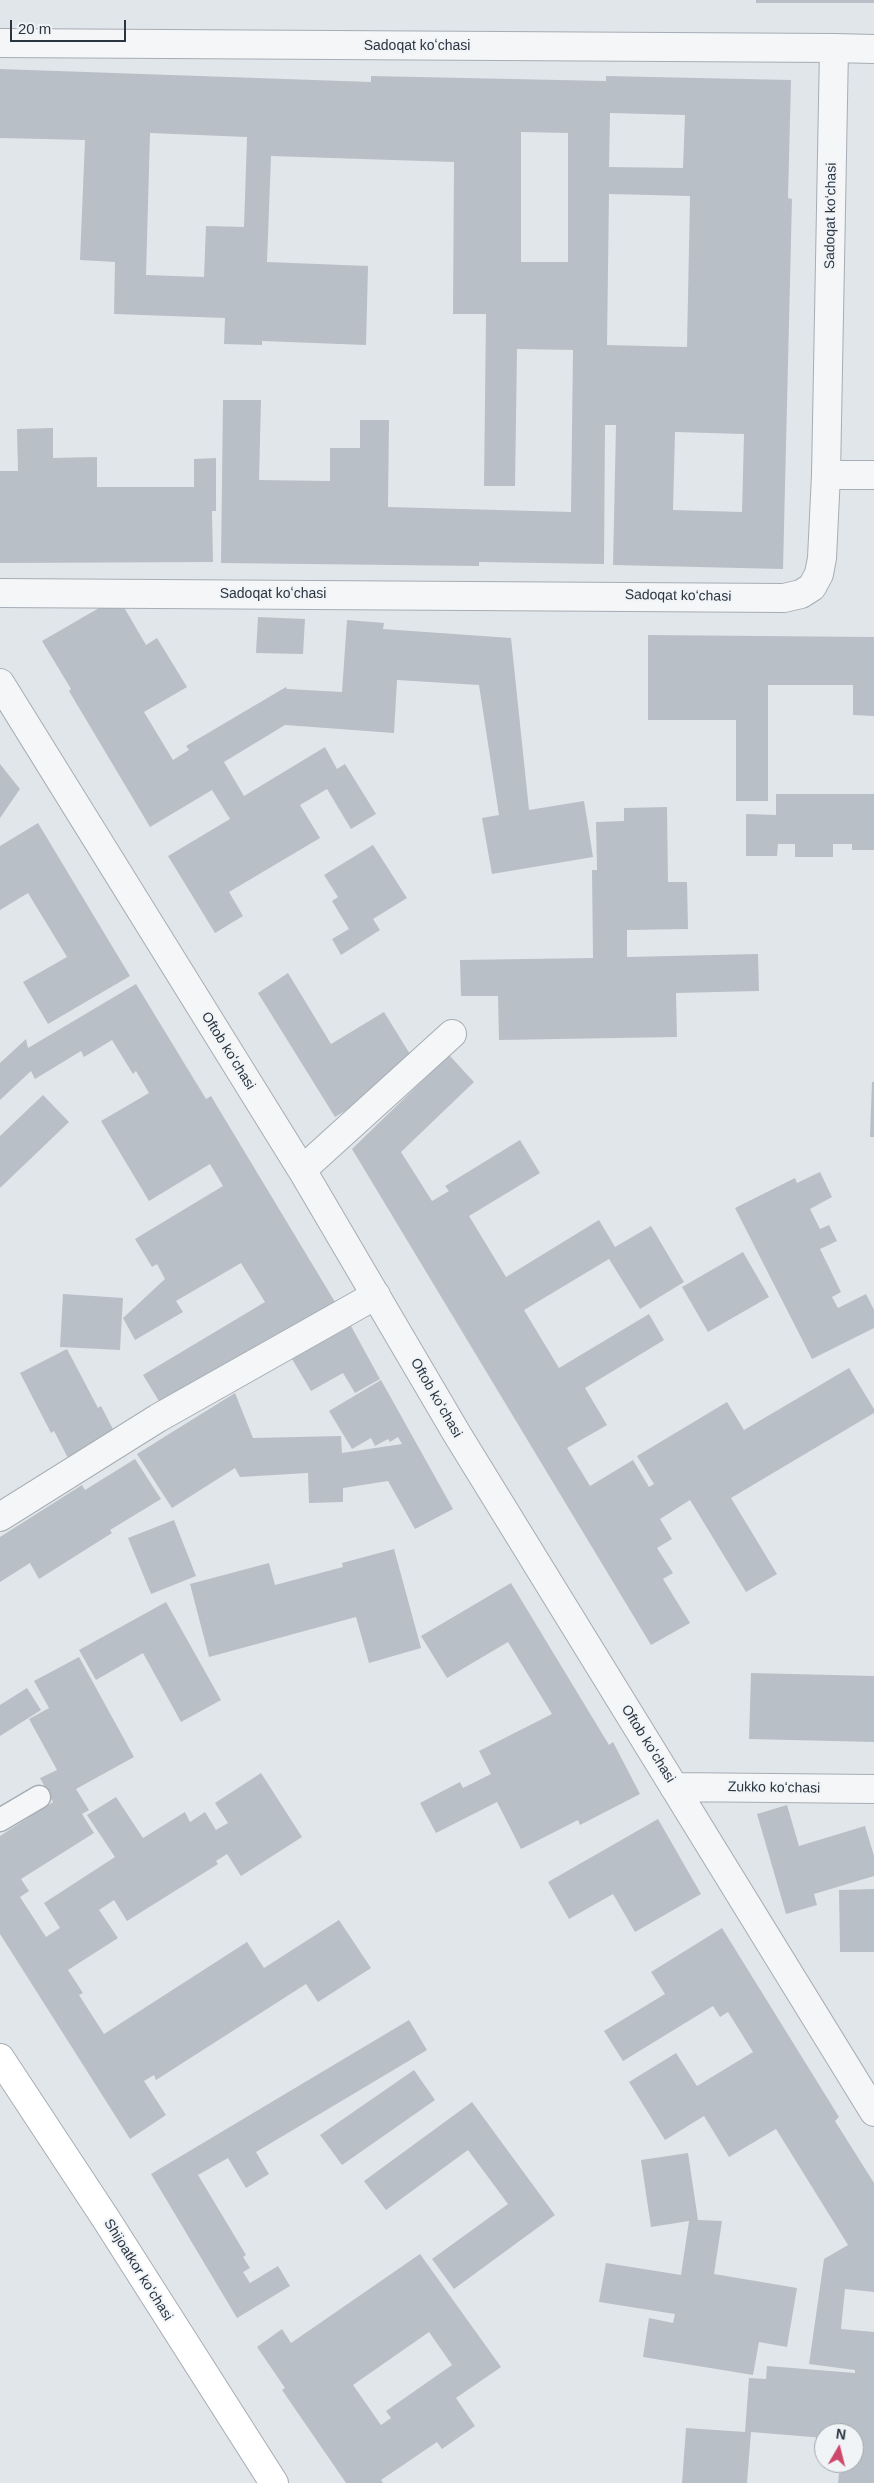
<!DOCTYPE html>
<html>
<head>
<meta charset="utf-8">
<style>
  body { margin:0 }
  #map { position:relative; width:874px; height:2483px; overflow:hidden; background:#e1e6ea; font-family:Arial,sans-serif }
  canvas { display:block }
  .north { position:absolute; left:814px; top:2423px; width:50px; height:50px; box-sizing:border-box; background:#f1f4f7; border:1px solid #a1a8ae; border-radius:50%; rotate:8deg; font-size:14px; font-weight:700; line-height:20px; text-align:center; color:#2a3541 }
  .north::after { content:''; display:block; margin:auto; width:18px; height:22px; background:#cd486a; clip-path:polygon(50% 0,100% 100%,50% 72%,0 100%) }
  .scale { position:absolute; left:10px; top:20px; width:116px; height:22px; box-sizing:border-box; border:2px solid #2a3541; border-top:0; padding-left:6px; font-size:15px; line-height:18px; white-space:nowrap; color:#2a3541; -webkit-text-stroke:4px #f1f4f7; paint-order:stroke }
</style>
</head>
<body>
<div id="map">
<canvas width="874" height="2483"></canvas>
<div class="north">N</div>
<div class="scale">20 m</div>
</div>
<script>
const g = document.querySelector('canvas').getContext('2d');
g.lineJoin = 'round';
function fill(path, color) { g.fillStyle = color; g.fill(path, 'evenodd'); }
function strokePath(path, color, width, dash) { g.strokeStyle = color; g.lineWidth = width; g.lineCap = dash ? 'butt' : 'round'; g.setLineDash(dash || []); g.stroke(path); }
function write(font, color, halo, rows, align = 'center') {
  g.font = font + ' Arial,sans-serif'; g.lineWidth = 4; g.setLineDash([]); g.textBaseline = 'middle'; g.strokeStyle = halo; g.fillStyle = color; for (const [text, x, y, turn = 0] of rows) {
    g.save(); g.translate(x, y); g.rotate((+turn || 0) * Math.PI / 180); g.textAlign = isNaN(turn) ? turn : align; if (halo) g.strokeText(text, 0, 0); g.fillText(text, 0, 0); g.restore();
  }
}
fill(new Path2D(`
  M756,0H874V3H756Z
  M0,69L371,82V76L606,81V76L791,80L788,198L792,199L783,569L613,565L616,425H605L604,564L479,562V566L221,563L223,400H261L259,480L330,481V448H360V420H389L388,507L571,512L573,350L517,349L515,486H484L486,314H453L454,162L271,156L267,262L368,266L366,345L262,341V345L224,344L225,318L114,314L115,262L80,260L85,140L0,138ZM610,113L685,115L683,168L609,167ZM521,132L568,133V262H521ZM150,133L247,137L244,227L206,226L204,277L146,275ZM609,194L690,196L687,347L607,345ZM675,432L744,434L742,512L673,510Z
  M53,428V458L97,457V487H194V459L216,458V511H212L213,562L0,563V471H18L17,429Z
  M118,597L146,645L157,638L187,687L144,712L173,760L189,750L186,746L286,687L287,689L342,692L347,620L384,623L383,629L511,638L529,810L584,801L593,857L492,874L482,818L499,815L479,685L397,680L394,733L285,725L224,762L244,796L325,747L337,769L345,764L376,814L351,829L327,789L300,805L320,838L229,892L243,916L215,933L168,856L230,819L212,790L150,827L69,691L71,689L42,641Z
  M258,617L305,619L303,654L256,653Z
  M648,635L874,637V716L853,715V685H768V801H736V720H648Z
  M0,764L20,789L0,818Z
  M776,794H874V850H852V844H833V857H795V844H778L777,856H746V814L776,815Z
  M667,807L668,882H687L688,929L627,930V957L758,954L759,991L676,993L677,1037L499,1040L498,996H461L460,960L593,958L592,870H597L596,822L624,821V808Z
  M38,823L130,976L48,1024L23,982L67,957L28,893L0,910V846Z
  M373,845L407,898L373,919L380,930L341,955L332,939L349,929L332,901L338,897L324,875Z
  M288,973L331,1044L384,1012L413,1059L394,1081L335,1117L258,993Z
  M136,984L206,1099L211,1096L335,1302L162,1406L143,1375L265,1302L241,1263L176,1301L183,1312L135,1340L123,1318L165,1279L157,1264L152,1267L135,1239L223,1186L210,1164L149,1201L101,1121L149,1093L136,1071L133,1074L112,1040L84,1057L81,1051L35,1079L31,1071L0,1100V1063L26,1039L28,1048Z
  M449,1055L474,1082L401,1152L432,1201L449,1191L445,1186L520,1140L540,1173L469,1216L506,1277L599,1220L615,1247L651,1226L684,1282L640,1309L609,1259L524,1310L559,1368L649,1314L664,1340L585,1388L607,1425L567,1448L590,1486L633,1460L649,1487L654,1484L637,1456L727,1402L744,1430L849,1368L874,1409V1413L731,1498L777,1574L746,1592L690,1500L660,1519L672,1539L657,1548L673,1573L663,1579L690,1623L651,1645L352,1149Z
  M872,1082H874V1137H870Z
  M43,1095L69,1122L0,1188V1136Z
  M820,1172L832,1197L810,1209L820,1229L829,1225L837,1241L820,1249L841,1292L832,1297L838,1308L866,1294L874,1310V1328L812,1359L735,1208L795,1178L797,1183Z
  M743,1252L769,1297L708,1332L682,1287Z
  M63,1294L123,1298L120,1350L60,1347Z
  M351,1326L380,1379L355,1393L343,1373L311,1391L292,1359Z
  M67,1349L98,1408L101,1406L115,1433L68,1458L54,1431L51,1433L20,1373Z
  M381,1380L453,1509L415,1529L388,1481L343,1488V1502L309,1503L308,1473L240,1477L235,1468L172,1508L137,1454L235,1393L253,1438L341,1436L342,1453L402,1444L398,1437L390,1442L388,1439L375,1446L371,1438L352,1449L329,1411Z
  M135,1459L161,1499L110,1530L112,1533L39,1579L30,1563L0,1582V1537L82,1485L85,1490Z
  M174,1520L196,1576L151,1594L128,1538Z
  M394,1549L421,1648L369,1663L356,1617L209,1657L190,1584L269,1563L275,1585L343,1567L342,1563Z
  M511,1583L609,1745L613,1742L640,1794L580,1825L578,1820L521,1849L497,1802L436,1833L420,1803L460,1782L463,1788L491,1774L479,1751L552,1714L508,1642L447,1678L421,1636Z
  M166,1602L221,1700L181,1722L143,1653L96,1680L79,1650Z
  M79,1657L134,1757L76,1789L89,1810L82,1814L94,1833L21,1879L29,1891L20,1897L46,1937L60,1928L44,1903L115,1857L87,1815L116,1797L143,1838L185,1812L190,1822L205,1812L216,1830L228,1823L215,1803L261,1773L302,1837L241,1876L227,1854L216,1861L218,1864L127,1921L114,1900L99,1910L118,1938L68,1970L83,1993L79,1995L104,2034L247,1942L264,1968L339,1920L371,1968L318,2002L306,1984L156,2080L154,2075L144,2081L166,2115L130,2139L0,1934V1836L53,1802L40,1778L57,1770L29,1719L49,1708L34,1681Z
  M751,1673L874,1676V1742L749,1739Z
  M27,1688L41,1710L0,1736V1705Z
  M787,1805L799,1846L865,1826L874,1856V1876L814,1894L817,1905L786,1914L757,1814Z
  M658,1819L701,1894L635,1932L613,1894L569,1919L548,1882Z
  M874,1889V1952H840L839,1890Z
  M722,1928L839,2117L835,2121L874,2183V2292L845,2289L841,2329L874,2332V2483H838L840,2463H854V2433H824V2438L751,2432L747,2483H682L686,2428L745,2432L749,2378L766,2379L767,2366L855,2373V2370L809,2364L824,2259L848,2245L776,2129L729,2157L704,2116L665,2140L629,2082L676,2053L697,2086L753,2052L728,2012L720,2017L713,2006L623,2061L604,2031L665,1994L651,1972Z
  M409,2020L427,2050L256,2152L269,2174L246,2188L228,2158L198,2175L246,2255L243,2257L250,2268L243,2272L250,2283L278,2266L290,2286L237,2318L151,2174Z
  M414,2070L435,2100L342,2165L320,2135Z
  M472,2102L555,2215L454,2289L432,2259L508,2204L468,2150L386,2210L364,2181Z
  M688,2153L698,2220L722,2221L714,2274L797,2288L787,2347L759,2342L753,2375L643,2357L649,2318L673,2323L675,2314L599,2302L606,2263L681,2275L689,2221L651,2227L641,2160Z
  M420,2254L501,2367L456,2398L475,2426L442,2449L437,2442L381,2480L383,2483H346L282,2390L285,2388L257,2347L282,2329L291,2343ZM429,2332L452,2365L386,2411L391,2418L381,2425L353,2385Z`), '#b9bfc7');
const lane = new Path2D(`
  M0,1820L39,1797`);
const street = new Path2D(`
  M0,43L834,48
  M826,475H874
  M0,593L784,598L801,594L812,587L819,574L822,558L826,475L834,48L874,49
  M0,683L302,1170L457,1434L874,2112
  M302,1170L452,1034
  M0,1517L158,1418L376,1295
  M674,1787L874,1789`);
const secondary = new Path2D(`
  M0,2058L106,2219L274,2483`);
strokePath(lane, '#a6adb4', 25);
strokePath(street, '#a6adb4', 30);
strokePath(secondary, '#a6adb4', 30);
strokePath(lane, '#f4f6f8', 22);
strokePath(street, '#f4f6f8', 28);
strokePath(secondary, '#fff', 28);
write('14px', '#2a3541', '#f1f4f7', [
  ["Sadoqat koʻchasi",417,46],
  ["Sadoqat koʻchasi",831,216,-89],
  ["Sadoqat koʻchasi",273,594],
  ["Sadoqat koʻchasi",678,596,1],
  ["Oftob koʻchasi",228,1051,58],
  ["Oftob koʻchasi",436,1398,60],
  ["Oftob koʻchasi",648,1744,58],
  ["Zukko koʻchasi",774,1788,1],
  ["Shijoatkor koʻchasi",138,2270,58]
]);
</script>
</body>
</html>
